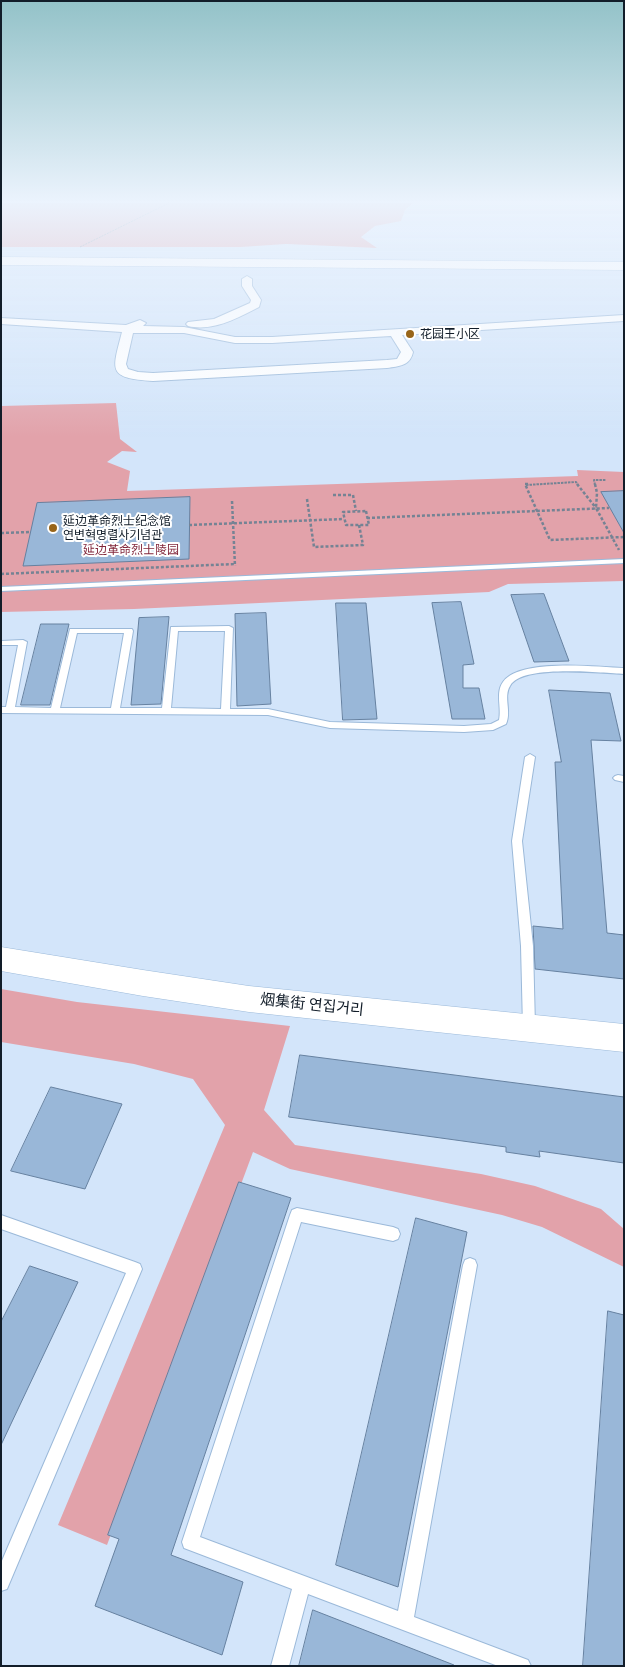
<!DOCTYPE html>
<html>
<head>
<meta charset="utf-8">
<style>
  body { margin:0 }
  #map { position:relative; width:625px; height:1667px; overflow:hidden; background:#d3e5fa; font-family:Raleway,sans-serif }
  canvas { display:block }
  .frame { position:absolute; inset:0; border:2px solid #121d29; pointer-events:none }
</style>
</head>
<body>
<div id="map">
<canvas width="625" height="1667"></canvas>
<div class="frame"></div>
</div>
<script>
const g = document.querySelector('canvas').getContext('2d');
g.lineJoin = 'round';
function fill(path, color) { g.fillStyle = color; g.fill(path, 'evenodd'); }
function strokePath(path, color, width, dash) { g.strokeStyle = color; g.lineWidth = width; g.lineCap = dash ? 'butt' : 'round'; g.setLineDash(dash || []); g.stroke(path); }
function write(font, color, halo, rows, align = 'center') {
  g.font = font + ' Raleway,"Noto Sans SC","Noto Sans KR",sans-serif'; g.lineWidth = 4; g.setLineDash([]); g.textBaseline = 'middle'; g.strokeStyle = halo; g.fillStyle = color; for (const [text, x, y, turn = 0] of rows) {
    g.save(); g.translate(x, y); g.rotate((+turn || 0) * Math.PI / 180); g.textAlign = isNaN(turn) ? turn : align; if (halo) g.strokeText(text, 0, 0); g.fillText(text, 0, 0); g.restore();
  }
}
fill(new Path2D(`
  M1,203H413L405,210L401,221L375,226L361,237L377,248L286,244L241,247H1Z
  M116,403L120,439L137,452L122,451L107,462L130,471L127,491L578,476L577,470L624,472V581L508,584L489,592L134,609L1,612V406Z
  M1,989L77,1002L290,1026L264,1110L295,1145L481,1174L535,1186L601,1209L624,1229V1267L542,1227L502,1215L290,1169L253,1152L107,1545L58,1525L225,1125L193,1079L134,1064L1,1042Z`), '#e2a2aa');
const building = new Path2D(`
  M624,491V533L601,492Z
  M190,497L189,559L23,566L37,503Z
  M544,594L569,661L534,662L511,595Z
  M461,602L474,664L463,665V688H479L485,719H452L432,603Z
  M336,603H366L377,719L343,720Z
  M266,613L271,704L237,706L235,614Z
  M169,617L161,704L131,705L139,618Z
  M41,624H69L50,705H21Z
  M549,690L610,693L621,741L591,740L607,933L624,935V979L535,969L533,926L563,929L555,762H561Z
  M300,1055L624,1097V1163L539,1151L540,1157L506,1152V1147L289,1117Z
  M51,1087L122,1104L85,1189L11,1171Z
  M239,1182L291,1198L171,1555L243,1582L222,1655L95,1606L119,1539L108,1535Z
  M416,1218L467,1232L398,1587L336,1565Z
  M30,1266L78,1282L1,1445V1322Z
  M608,1311L624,1315V1666H583Z
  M313,1610L454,1665L453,1666H299Z`);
fill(building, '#99b7d8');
strokePath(building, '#6681a0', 1);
const lane = new Path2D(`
  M624,559V563L1,591V587Z
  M229,626L233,628L230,709H268L330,722L464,726L491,724L499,720C502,708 495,693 503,682C520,658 596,667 624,668V674C601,673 521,664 510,686C503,697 512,712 506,724L493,730L464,732L330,728L268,715L1,713V707H6L18,645H1V641L23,640L27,642L15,707L51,708L70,629H132L133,631L120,708H162L171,627ZM178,631H225L221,709L171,708ZM77,633H124L111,708H60Z
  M530,754L535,757L522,841L533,946L535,1027L533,1031L529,1032L525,1031L523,1027L521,946L512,841L525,757Z
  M618,775L624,776V782L615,780L613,778L615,776Z
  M297,1208L393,1227L398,1229L400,1234L398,1239L393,1241L301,1222L200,1537L398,1611L463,1265L465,1260L470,1258L475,1260L477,1265L414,1617L528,1660L531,1666H498L308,1594L289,1666H271L292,1589L184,1548L182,1542L290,1215L292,1210Z
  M1,1215L135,1262L140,1264L142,1269L7,1589L1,1591V1563L126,1273L1,1229Z`);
const street = new Path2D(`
  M247,276L252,279V286L261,300L259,307C238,318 212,332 188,326L186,324L188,322L214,319L250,303L251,300L242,286V279Z
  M624,315V321L402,335L413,352C410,366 399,366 387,368L153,381C107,378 112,371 122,332L1,324V318L126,325L140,320L146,323L143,326L184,327L235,337H272ZM133,333H184L235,343H272L391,336L401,352L397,359L387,360L153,373L138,372L128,369L126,364Z`);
const secondary = new Path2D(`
  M1,257L624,262V270L1,265Z
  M1,947L143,970L249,986L624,1024V1052L249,1012L143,996L1,971Z`);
strokePath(lane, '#9bb9d9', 2);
strokePath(street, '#9bb9d9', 2);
strokePath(secondary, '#9bb9d9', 1);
strokePath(new Path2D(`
  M80,247L169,203`), '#758394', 1, [2, 1]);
strokePath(new Path2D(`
  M526,485L576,482L578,485
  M595,485L594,480H606`), '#758394', 2, [2.5, 1]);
strokePath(new Path2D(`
  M528,484H525L550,540L624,537
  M577,484L596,508
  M595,484L597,493L596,508L619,550
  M333,495H353L356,511
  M307,499L314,547L363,545L359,525
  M232,501L235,566
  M366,511L369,525H346L343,512Z
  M367,518L609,508
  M189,525L344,519
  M1,533L31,532
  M1,574L235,564`), '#758394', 2.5, [3, 2]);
fill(lane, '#fff');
fill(street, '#fff');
fill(secondary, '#fff');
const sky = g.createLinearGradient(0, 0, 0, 437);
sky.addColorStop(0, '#93c2c8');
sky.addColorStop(0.46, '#ebf3fd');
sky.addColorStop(1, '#ebf3fd00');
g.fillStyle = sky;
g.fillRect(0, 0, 625, 437);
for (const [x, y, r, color] of [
  [410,334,5,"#986519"],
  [53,528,5,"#986519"]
]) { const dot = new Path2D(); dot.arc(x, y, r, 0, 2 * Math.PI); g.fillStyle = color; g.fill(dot); strokePath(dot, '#fff', 2); }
write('12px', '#121d29', '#fff', [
  ["花园王小区",420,334],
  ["延边革命烈士纪念馆",63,521],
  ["연변혁명렬사기념관",63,535]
], 'left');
write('12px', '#82273b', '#fff', [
  ["延边革命烈士陵园",131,550]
]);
write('15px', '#121d29', '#fff', [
  ["烟集街 연집거리",312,1005,6]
]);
</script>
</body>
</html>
